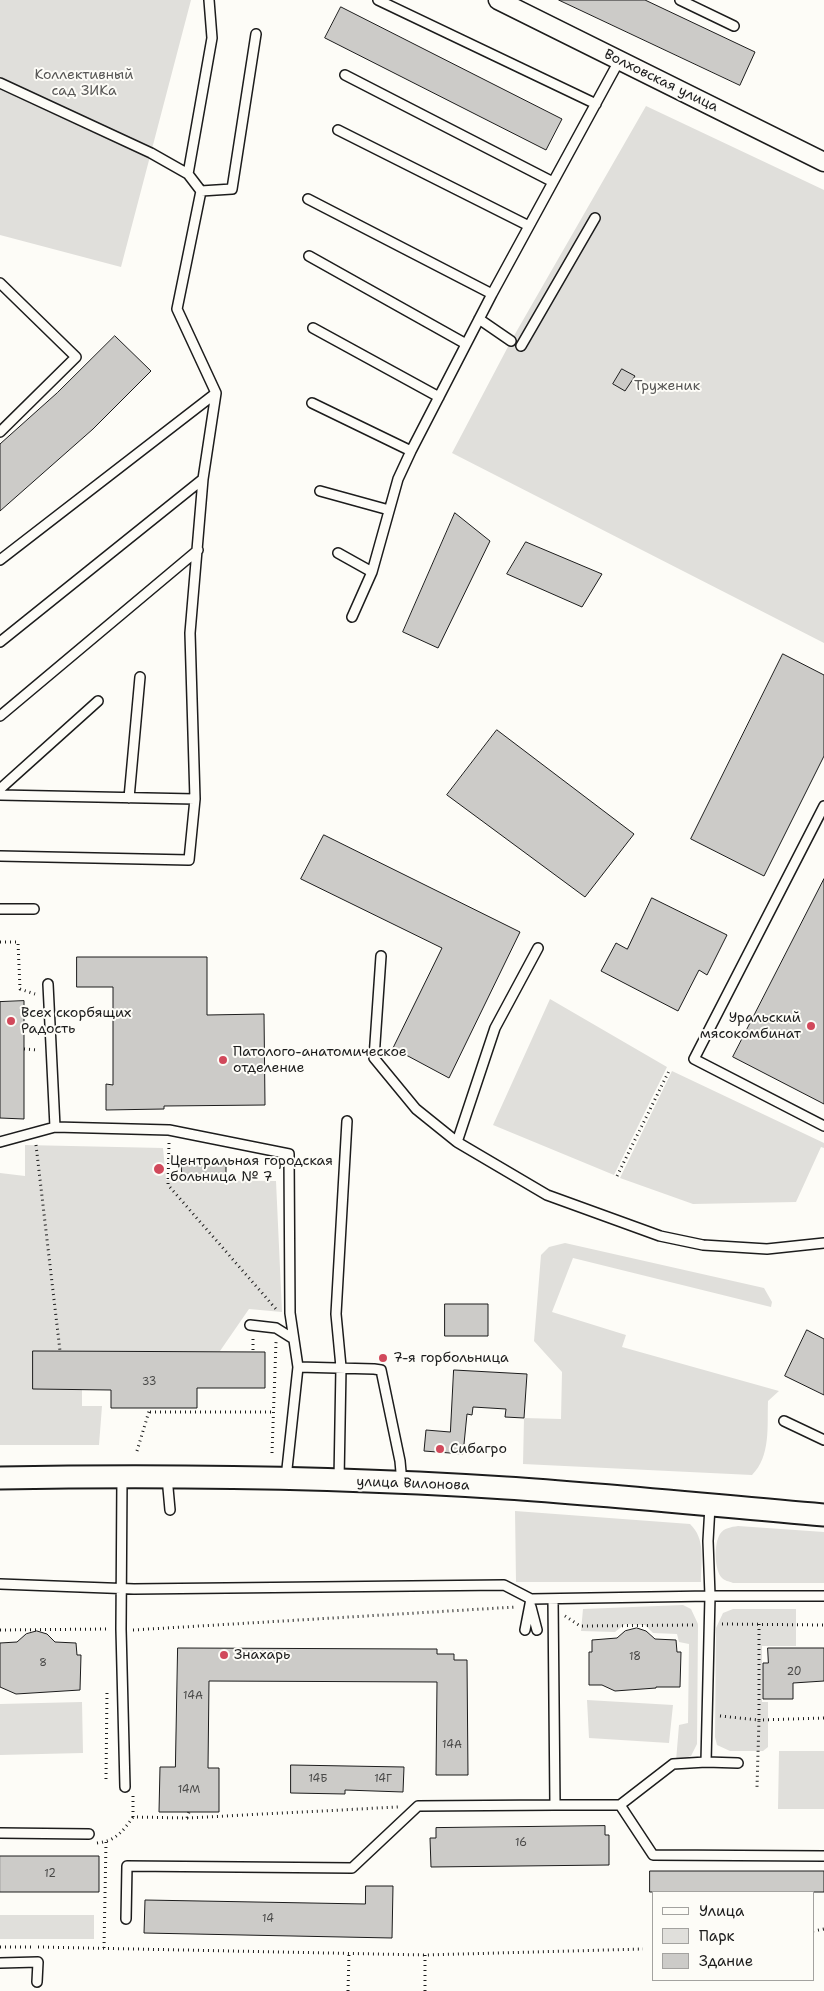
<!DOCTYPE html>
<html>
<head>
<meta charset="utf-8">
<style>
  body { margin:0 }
  #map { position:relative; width:824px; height:1991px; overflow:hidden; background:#fdfcf7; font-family:"Shantell Sans",sans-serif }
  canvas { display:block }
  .legend { position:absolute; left:652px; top:1891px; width:162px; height:90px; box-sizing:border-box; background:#fdfcf7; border:1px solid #a3a29f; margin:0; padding:6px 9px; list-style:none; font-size:15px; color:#1c1c1c }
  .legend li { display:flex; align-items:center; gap:10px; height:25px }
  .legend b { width:25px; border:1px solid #a3a29f }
</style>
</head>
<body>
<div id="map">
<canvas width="824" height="1991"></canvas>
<ul class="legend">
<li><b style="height:6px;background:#fdfcf7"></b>Улица</li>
<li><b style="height:14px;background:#e0dfdb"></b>Парк</li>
<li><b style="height:14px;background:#cccbc8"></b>Здание</li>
</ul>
</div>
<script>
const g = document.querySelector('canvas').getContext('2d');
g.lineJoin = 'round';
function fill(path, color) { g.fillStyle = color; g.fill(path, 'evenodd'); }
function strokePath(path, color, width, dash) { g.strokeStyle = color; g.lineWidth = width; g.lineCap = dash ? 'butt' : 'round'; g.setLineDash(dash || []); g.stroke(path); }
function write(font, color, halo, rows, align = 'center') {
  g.font = font + ' "Shantell Sans",sans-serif'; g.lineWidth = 4; g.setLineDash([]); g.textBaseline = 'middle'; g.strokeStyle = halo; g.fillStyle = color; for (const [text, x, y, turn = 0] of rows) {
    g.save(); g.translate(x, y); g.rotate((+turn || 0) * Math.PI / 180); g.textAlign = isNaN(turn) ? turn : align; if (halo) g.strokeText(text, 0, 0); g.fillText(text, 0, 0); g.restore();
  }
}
fill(new Path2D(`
  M0,0H191L121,267L0,235Z
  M646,106L824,190V643L452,453L511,341Z
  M550,999L667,1067L614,1175L493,1125Z
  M672,1071L824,1143V1148L821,1147L796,1202L693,1204L620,1178Z
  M25,1145L163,1148L166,1180L276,1181L282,1312L249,1309L220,1351H34L33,1389L82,1390V1406H102L99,1445H0V1173L25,1176Z
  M565,1243L764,1288L772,1302L771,1307L573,1258L552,1312L626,1335L622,1347L779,1391L768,1401C767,1426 771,1456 752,1475L523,1464L524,1418L561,1419L562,1372L534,1341L541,1255L549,1247Z
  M515,1511L690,1524C706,1539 701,1561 701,1582H516Z
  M738,1526L824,1532V1583H733C728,1581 725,1581 722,1578C714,1570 714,1543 720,1534C724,1528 731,1527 738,1526Z
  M683,1605L691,1609L698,1624L697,1744L691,1756L676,1761L679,1725L688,1723L689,1644L679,1642L677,1634L653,1633L645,1625L625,1624L615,1632L581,1631L583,1609Z
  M733,1609H796V1646H762V1702H768V1747L763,1751H730L717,1745L715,1737L716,1628L723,1613Z
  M587,1700L673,1705L669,1743L589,1738Z
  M82,1702L83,1753L0,1755V1704Z
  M779,1751H824V1809H778Z
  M0,1915H94V1939H0Z`), '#e0dfdb');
const building = new Path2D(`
  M559,0H645L755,52L740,85Z
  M341,7L562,119L546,150L325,38Z
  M115,336L151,371L93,429L0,511V444L57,393Z
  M622,369L635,376L625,391L613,384Z
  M455,513L490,541L438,648L403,632Z
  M526,542L602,574L582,607L507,574Z
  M783,654L824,675V756L764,876L691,839Z
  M497,730L634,834L585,897L447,795Z
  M324,835L520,932L449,1078L393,1048L442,948L301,879Z
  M824,879V1104L733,1057Z
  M652,898L727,935L707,975L699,970L678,1011L601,971L616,943L627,949Z
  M77,957H207V1015L264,1014L265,1105L164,1106V1109L106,1110V1084L113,1085V987H77Z
  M24,1001V1119L0,1118V1002Z
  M226,1160V1179L182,1180L181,1162Z
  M445,1304H488V1336H445Z
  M807,1330L824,1339V1395L785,1376Z
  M33,1351L265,1352V1388H197V1408H111V1390L33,1389Z
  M454,1370L527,1374L524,1418L505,1417L506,1409L473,1407L472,1415L467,1414L463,1454L424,1451L426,1430L450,1432Z
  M637,1628L646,1631L655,1639L676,1640L677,1652H681L680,1687H656V1688L615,1691L602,1685H589V1652H592V1640L617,1638L625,1631Z
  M37,1631L47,1634L55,1642L76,1643L77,1655H81L80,1690L16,1694L0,1687V1643L17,1642L26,1634Z
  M178,1648L425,1649H437V1654H454V1660H467L468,1775H436L437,1682L209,1681L208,1768H219V1812H159L160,1767H175Z
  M768,1648H824V1681L793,1683V1699H763V1663H768Z
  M291,1765L404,1767L403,1792L345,1790V1794L291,1793Z
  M605,1826V1835H609V1865L431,1867L430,1838H436V1828Z
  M0,1856H99V1892H0Z
  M650,1871H824V1892H650Z
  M366,1886H393L392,1938L144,1933L145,1900L365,1904Z`);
fill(building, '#cccbc8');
strokePath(building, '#1c1c1c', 1);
const service = new Path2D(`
  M378,0L596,104
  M680,0L734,26
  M345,75L553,182
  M0,83L151,153L188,174
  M338,130L529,226
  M201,191L232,189L256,34
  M308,199L492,294
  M309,256L466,344
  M0,283L76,357L0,432
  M479,319L511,341
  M313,328L439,397
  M521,346L595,218
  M312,403L411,451
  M320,491L389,510
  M338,553L372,572
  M0,560L216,393
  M352,617L372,572L398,479L411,451L492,294L619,61
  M0,642L203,479
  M0,716L198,550
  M0,789L98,701
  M0,795L195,799
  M129,798L140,677
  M824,806L694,1059L824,1126
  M0,856L189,860L195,799L190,633L203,479L216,393L177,309L201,191L188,174L212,38L209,0
  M0,909H34
  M538,948L495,1028L457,1142L547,1195L660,1236L703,1245L767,1249L824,1243
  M381,956L374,1058L416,1109L457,1142
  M48,984L55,1127L169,1130L289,1154L290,1313L298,1367
  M0,1142L55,1127
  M250,1325L276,1328L292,1338
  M784,1421L824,1440
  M122,1477L121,1629L125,1787
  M167,1477L170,1510
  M286,1478L298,1367L374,1369L381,1370L400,1461L402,1483
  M339,1480L341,1367L336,1314L347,1121
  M0,1584L134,1589L504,1585L531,1599L710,1596L708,1541L710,1506
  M531,1607L537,1630
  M525,1630L531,1599
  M706,1762L738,1763
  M555,1805H620L653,1855L824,1856
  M620,1805L673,1764L706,1762L710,1596H824
  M0,1833L89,1834
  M126,1919L127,1866L352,1868L418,1806L555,1805L553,1599
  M0,1963L38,1962L37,1982`);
const minor = new Path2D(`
  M498,0L824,162`);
const tertiary = new Path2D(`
  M0,1478C168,1475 338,1477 506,1488C612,1495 718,1506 824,1515`);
strokePath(service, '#1c1c1c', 12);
strokePath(minor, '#1c1c1c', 21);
strokePath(tertiary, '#1c1c1c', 25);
strokePath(new Path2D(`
  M0,942H18L20,989L35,994
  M24,1049L38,1050
  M169,1143L168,1185L276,1309
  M36,1145L60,1351
  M617,1176L670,1069
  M253,1339V1352
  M150,1412H273
  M137,1451L150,1408
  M272,1453L276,1342
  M565,1616L580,1626L696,1625
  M722,1624L824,1625
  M759,1624V1720L824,1718
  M0,1630L109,1629
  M133,1630L516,1607
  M720,1716L759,1720L757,1787
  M106,1779L107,1690
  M133,1796V1817L187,1818L189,1812
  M187,1818L398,1807
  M97,1843C116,1841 123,1831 133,1817
  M813,1931L824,1929
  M0,1947H32
  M38,1947L425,1955L643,1949
  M104,1948L106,1842
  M425,1955V1991
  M348,1991L349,1953`), '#1c1c1c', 3, [1, 4]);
strokePath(service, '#fdfcf7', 9);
strokePath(minor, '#fdfcf7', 18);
strokePath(tertiary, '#fdfcf7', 21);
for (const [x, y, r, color] of [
  [11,1021,5,"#d1495b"],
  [811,1026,5,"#d1495b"],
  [223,1060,5,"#d1495b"],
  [159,1169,6,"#d1495b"],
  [383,1358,5,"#d1495b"],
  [440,1449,5,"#d1495b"],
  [224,1655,5,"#d1495b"]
]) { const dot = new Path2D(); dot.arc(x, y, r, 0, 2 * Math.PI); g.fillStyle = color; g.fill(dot); strokePath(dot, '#fdfcf7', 2); }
write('11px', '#484847', null, [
  ["33",149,1382],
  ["18",635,1657],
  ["8",43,1663],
  ["20",794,1672],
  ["14А",193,1696],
  ["14А",452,1745],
  ["14Б",318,1779],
  ["14Г",383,1779],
  ["14М",189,1790],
  ["16",521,1843],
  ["12",50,1874],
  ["14",268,1919]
]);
write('14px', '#575655', '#fdfcf7', [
  ["Коллективный",84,75],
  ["сад ЗИКа",84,91],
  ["Труженик",667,386]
]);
write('14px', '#1c1c1c', '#fdfcf7', [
  ["Волховская улица",661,81,26],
  ["улица Вилонова",413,1484,2]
]);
write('14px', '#1c1c1c', '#fdfcf7', [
  ["Всех скорбящих",21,1013],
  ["Радость",21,1029],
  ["Уральский",801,1018,"right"],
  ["мясокомбинат",801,1034,"right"],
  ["Патолого-анатомическое",233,1052],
  ["отделение",233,1068],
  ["Центральная городская",170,1161],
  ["больница № 7",170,1177],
  ["7-я горбольница",393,1358],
  ["Сибагро",450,1449],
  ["Знахарь",234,1655]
], 'left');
</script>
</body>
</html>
